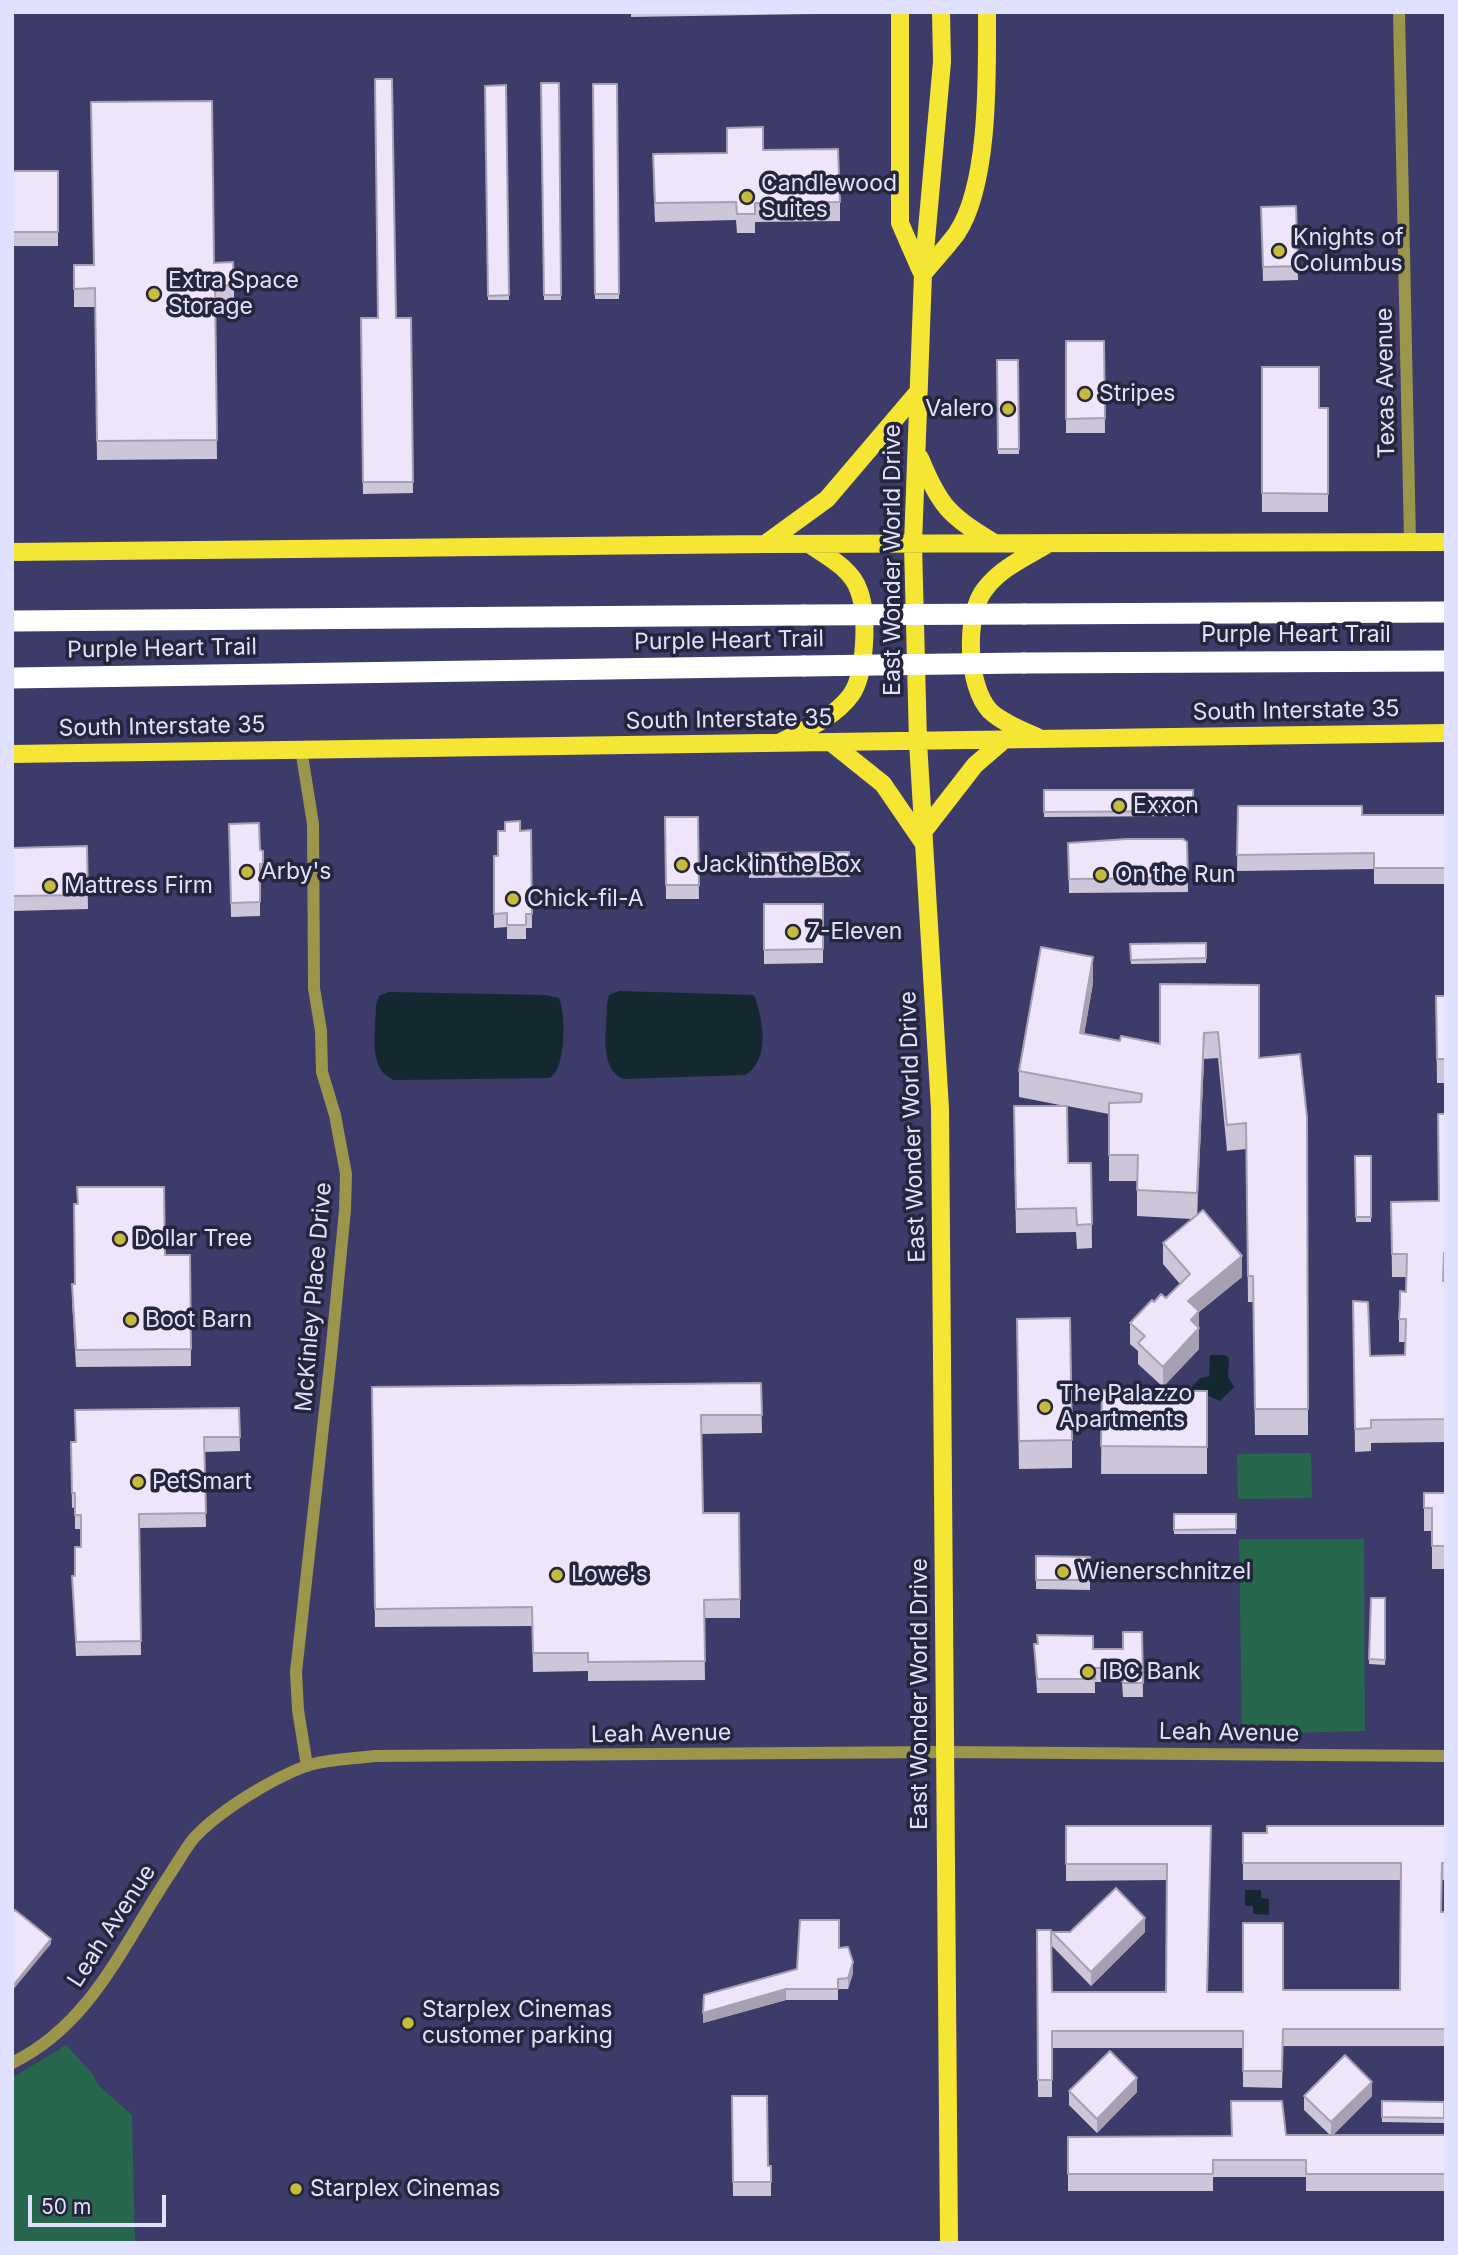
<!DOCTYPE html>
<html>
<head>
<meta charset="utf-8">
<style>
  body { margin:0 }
  #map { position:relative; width:1458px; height:2255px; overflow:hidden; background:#3d3b6a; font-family:Inter,sans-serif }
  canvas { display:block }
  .frame { position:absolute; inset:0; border:14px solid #e0e1ff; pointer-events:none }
  .scale { position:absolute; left:28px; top:2195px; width:138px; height:32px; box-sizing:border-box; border:4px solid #e0e1ff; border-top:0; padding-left:9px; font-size:21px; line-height:24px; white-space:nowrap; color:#e0e1ff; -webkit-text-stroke:5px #25253b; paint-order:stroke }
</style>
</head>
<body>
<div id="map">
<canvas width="1458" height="2255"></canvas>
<div class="frame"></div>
<div class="scale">50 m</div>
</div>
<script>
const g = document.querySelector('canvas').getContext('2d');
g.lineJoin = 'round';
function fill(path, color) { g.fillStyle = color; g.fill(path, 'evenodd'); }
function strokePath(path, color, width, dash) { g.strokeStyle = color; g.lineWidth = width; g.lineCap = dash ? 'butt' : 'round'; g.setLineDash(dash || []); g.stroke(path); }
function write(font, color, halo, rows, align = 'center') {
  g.font = font + ' Inter,sans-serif'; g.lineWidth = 7; g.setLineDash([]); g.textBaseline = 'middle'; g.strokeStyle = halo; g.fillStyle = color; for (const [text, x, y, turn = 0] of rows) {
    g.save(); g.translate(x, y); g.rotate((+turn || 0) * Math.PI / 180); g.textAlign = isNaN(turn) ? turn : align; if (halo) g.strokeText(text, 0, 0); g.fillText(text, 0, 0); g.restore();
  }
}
fill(new Path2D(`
  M1311,1453L1312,1498L1238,1499L1237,1454Z
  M1239,1539H1364L1365,1731L1242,1734Z
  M66,2045L92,2073L98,2085L132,2115L135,2243H12V2078Z`), '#27674e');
fill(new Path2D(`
  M619,991L754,995C763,1019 771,1060 745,1075L624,1079C598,1070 607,1028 607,1004L609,995Z
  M389,992L546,995L559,998C566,1015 566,1068 550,1078L394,1080C367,1070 376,1029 376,1005L379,996Z
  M1210,1355H1225L1229,1358L1228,1377L1234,1387L1220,1401L1209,1396L1201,1399L1190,1389L1200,1378L1209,1376Z
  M1245,1890H1261V1898L1269,1899V1915L1253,1914V1906H1245Z`), '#13282f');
strokePath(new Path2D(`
  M1399,12L1410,542
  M301,749L313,824L314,988L321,1031L322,1072L335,1115L346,1174L345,1210L331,1355L296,1672L298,1710L307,1766
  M12,2063C92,2024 123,1944 170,1874C178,1862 185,1849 194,1838C219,1811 271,1779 306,1766C327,1759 353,1759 374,1756L944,1752L1446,1756`), '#9c954c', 12);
strokePath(new Path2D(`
  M900,12V223L921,271
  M941,12L942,62L923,274L913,544L918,742L940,1109L949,2243
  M923,274C934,260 947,247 957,233C990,183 987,72 987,12
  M920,458C939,505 950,517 993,542
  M765,544L827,499L918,392
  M12,552L765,544L1446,542
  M1037,737C1022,730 1003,723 990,711C967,687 964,615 985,589C1001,568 1024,558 1046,545
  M781,742C806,729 834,718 851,695C866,674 868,615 859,591C852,569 827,556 809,544
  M833,744L883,784L922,841
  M12,754L1446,733
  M923,832L975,765L1004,740`), '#f6e634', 18);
strokePath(new Path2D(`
  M1024,614L1446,612
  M12,621L804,615
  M1024,663L1446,661
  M12,678L804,666`), '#fff', 21);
strokePath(new Path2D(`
  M804,615L1024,614
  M804,666L1024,663`), '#fff', 21);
fill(new Path2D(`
  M631,12H874V13L631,17Z
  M541,83H559L561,300H544Z
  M593,84H617L619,299H595Z
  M506,85L509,300H488L485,86Z
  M763,150L840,202V221L755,222V233H737L736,220L655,222L653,173L727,153Z
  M12,171H58V246H12Z
  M1296,206L1298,280L1263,281L1261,207Z
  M214,263L234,285V304L215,305L217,459L97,460L95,307H74V284Z
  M361,318H411L413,493L363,494Z
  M1066,341H1104L1105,433H1066Z
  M997,360H1018L1019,454H998Z
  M1262,367L1319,408H1328V512H1262Z
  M1044,790H1193V816L1044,817Z
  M1238,806L1362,815H1446V884H1374V869L1237,871Z
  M665,817H698L699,899H666Z
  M229,824L260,850L263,851V878H260V916L231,917Z
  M531,830L532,928H526V939H507V927L494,928V856H498L520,831Z
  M1187,842L1188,892L1069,893L1068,843Z
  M87,846L88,909L12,911V848Z
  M849,852L850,877L749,878V853Z
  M764,904H823V963L764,964Z
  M1206,943V963L1131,964L1130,944Z
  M1093,983L1084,1034L1120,1041L1160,1044V984L1259,1058L1307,1117L1308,1435H1255L1253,1302H1248L1246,1149L1227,1151L1218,1058L1204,1059L1197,1214L1242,1277L1199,1312V1349L1163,1387L1138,1364V1351L1130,1344V1323L1154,1302L1166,1298L1180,1284L1163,1264V1243L1192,1219L1137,1216V1181H1109V1114L1067,1106L1068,1163H1091L1092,1248L1077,1249L1076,1232L1016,1233L1014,1130L1065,1106L1019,1097V1071Z
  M1436,996H1446V1083H1437Z
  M1446,1114V1276H1444L1443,1281H1446V1442L1371,1443V1451L1355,1452L1353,1301L1370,1356L1405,1355V1342H1399V1319L1406,1292V1277H1392L1391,1202L1439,1201Z
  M1355,1156H1371V1222H1356Z
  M165,1255H190L191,1366L76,1367L72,1301V1284Z
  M1017,1346L1072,1440V1468L1019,1469Z
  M761,1383L762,1433L701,1434L703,1513L740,1599V1618H704L705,1680L588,1681V1671L533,1672L532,1626L375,1627L372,1387Z
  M1102,1390L1207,1391V1474H1101Z
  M239,1408L240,1451L204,1452L206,1527L139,1528L141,1655L76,1656L72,1576H75L81,1547V1529H75V1507L72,1508L71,1442H76Z
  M1424,1493H1446V1569H1432V1531H1424Z
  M1174,1514H1236V1534H1174Z
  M1036,1556L1090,1557V1590L1036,1589Z
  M1371,1598H1385V1665L1369,1664Z
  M1142,1632L1143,1697H1123L1122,1682H1095V1693H1037L1034,1644L1093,1649H1123Z
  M1066,1826H1211L1207,1992H1243L1283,1990H1400L1401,1880H1243V1833H1267L1446,1826V1880H1442V1912H1446V2046H1283L1282,2088L1243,2087V2048H1052V2097H1038L1037,1930L1052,1992H1166L1167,1880L1066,1881Z
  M1052,1932H1145L1091,1986L1052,1946Z
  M839,1948L853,1973L848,1989H838V2000H786L703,2023L797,1969Z
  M1069,2091L1137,2092L1097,2133L1069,2105Z
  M732,2096L768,2166H771V2196H733Z
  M1304,2096H1372L1333,2135H1446V2191H1306V2177H1213V2191H1068V2137L1330,2135L1304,2110Z
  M1382,2101L1444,2102V2123L1382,2122Z`), '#cdc5d8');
fill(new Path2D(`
  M1093,957V983L1080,1059V1033Z
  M1204,1033V1059L1197,1219V1193Z
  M1242,1256V1277L1199,1312V1349L1163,1387V1367L1188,1301Z
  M1145,1918V1932L1091,1986V1972Z
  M51,1939V1944L12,1991V1987Z
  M853,1962V1973L848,1989V1978Z
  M786,1989V2000L703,2023V2013Z
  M1137,2078V2092L1097,2133V2119Z
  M1372,2082V2096L1331,2137V2122Z`), '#a7a0b0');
const building = new Path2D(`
  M375,79H392L396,318H411L413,482H363L361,318H378Z
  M541,83H559L561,295H544Z
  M593,84H617L619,294H595Z
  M506,85L509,295L488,296L485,86Z
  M212,101L214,263L233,262L234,285L215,286L217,440L97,441L95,288L74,289V265H94L91,102Z
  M763,127V150L838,149L840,202L755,203V214H737L736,202L655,203L653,154L727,153V128Z
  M12,171H58V232H12Z
  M1296,206L1298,266L1263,267L1261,207Z
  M1066,341H1104L1105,418L1066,419Z
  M997,360H1018L1019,449H998Z
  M1262,367H1319V408H1328V494L1262,493Z
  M1044,790H1193V811L1044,812Z
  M1238,806H1362V815H1446V868H1374V853L1237,855Z
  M665,817H698L699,885H666Z
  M520,821V831L531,830L532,914H526V925H507V913L494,914V856H498V831H505V822Z
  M259,823L260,850L263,851V864H260V902L231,903L229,824Z
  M1127,839H1183L1187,842L1188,878L1069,879L1068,843Z
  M87,846L88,895L12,896V848Z
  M849,852L850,872L749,873V853Z
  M764,904H823V949L764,950Z
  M1206,943V958L1131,960L1130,944Z
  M1041,947L1093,957L1080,1033L1120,1041L1121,1036L1160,1044V984L1259,985V1058L1300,1054L1307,1117L1308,1409H1255L1253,1276H1248L1246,1123L1227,1125L1218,1032L1204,1033L1197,1193L1137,1190L1138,1155H1109V1103L1141,1102L1142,1094L1019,1071Z
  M1436,996H1446V1059H1437Z
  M1014,1106H1067L1068,1163H1091L1092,1224L1077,1225L1076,1208L1016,1209Z
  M1438,1114H1446V1253H1444L1443,1281H1446V1419L1371,1420V1428L1355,1429L1353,1301L1368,1302L1370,1356L1405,1355L1406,1319H1399L1400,1304V1291L1406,1292L1407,1254H1392L1391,1202L1439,1201Z
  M1355,1156H1371V1217H1356Z
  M77,1187H164L165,1255H190L191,1349L76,1350L72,1284H75L74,1204H78Z
  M1203,1210L1242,1256L1188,1301L1199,1311L1191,1320L1199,1328L1163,1367L1138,1343L1145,1336L1130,1323L1152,1300L1154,1302L1161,1294L1166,1298L1190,1274L1163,1243Z
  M1070,1318L1072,1440L1019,1441L1017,1319Z
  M761,1383L762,1415H701L703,1513H739L740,1599L704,1600L705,1661L588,1662V1653H533L532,1607L375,1609L372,1387Z
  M1102,1390L1207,1391V1447L1101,1446Z
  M239,1408L240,1437H204L206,1513L139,1514L141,1641L76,1642L72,1576H75V1547H81V1515H75V1493H72L71,1442H76L75,1410Z
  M1424,1493H1446V1546H1432V1508H1424Z
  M1174,1514H1236V1529L1174,1530Z
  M1036,1556L1090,1557V1580H1036Z
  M1371,1598H1385V1660L1369,1659Z
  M1123,1632H1142L1143,1683H1123L1122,1668H1094L1095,1679H1037L1034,1644H1038L1037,1635L1093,1636V1649H1123Z
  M1066,1826H1211L1207,1992H1243V1923H1283V1990H1400L1401,1863H1243V1833H1267V1826H1446V1863H1442L1441,1912H1446V2029H1283L1282,2071H1243V2031H1052V2080H1038L1037,1930H1051L1052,1992H1166L1167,1864H1066Z
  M1116,1888L1145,1918L1091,1972L1052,1932H1070Z
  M15,1910L51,1939L12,1987V1913Z
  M800,1920H839V1948L848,1947L853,1962L848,1978L838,1979V1989H786L703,2013L704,1995L797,1969Z
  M1110,2051L1137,2078L1097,2119L1069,2091Z
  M1345,2055L1372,2082L1331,2122L1304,2096Z
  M732,2096H767L768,2166H771V2182H733Z
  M1231,2101H1282L1286,2135H1446V2174H1306V2160H1213V2174H1068V2137L1232,2136Z
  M1382,2101L1444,2102V2118L1382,2117Z`);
fill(building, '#eee5fb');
strokePath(building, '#a7a0b0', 2);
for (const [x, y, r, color] of [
  [747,197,7,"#c7bb3b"],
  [1279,251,7,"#c7bb3b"],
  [154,294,7,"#c7bb3b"],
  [1085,394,7,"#c7bb3b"],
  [1008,409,7,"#c7bb3b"],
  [1119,806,7,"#c7bb3b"],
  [682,865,7,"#c7bb3b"],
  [247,872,7,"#c7bb3b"],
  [1101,875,7,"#c7bb3b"],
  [50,886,7,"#c7bb3b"],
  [513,899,7,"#c7bb3b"],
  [793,932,7,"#c7bb3b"],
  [120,1239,7,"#c7bb3b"],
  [131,1320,7,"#c7bb3b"],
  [1045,1407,7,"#c7bb3b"],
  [138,1482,7,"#c7bb3b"],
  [1063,1572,7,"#c7bb3b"],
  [557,1575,7,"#c7bb3b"],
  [1088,1672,7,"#c7bb3b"],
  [408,2023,7,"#c7bb3b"],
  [296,2189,7,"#c7bb3b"]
]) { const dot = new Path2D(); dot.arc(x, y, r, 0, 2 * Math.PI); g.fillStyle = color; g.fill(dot); strokePath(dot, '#25253b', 2.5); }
write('23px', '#e0e1ff', '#25253b', [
  ["Candlewood",761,184],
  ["Suites",761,210],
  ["Knights of",1293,238],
  ["Columbus",1293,264],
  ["Extra Space",168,281],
  ["Storage",168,307],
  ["Stripes",1099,394],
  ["Valero",994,409,"right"],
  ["Exxon",1133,806],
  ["Jack in the Box",696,865],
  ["Arby's",261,872],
  ["On the Run",1115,875],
  ["Mattress Firm",64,886],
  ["Chick-fil-A",527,899],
  ["7-Eleven",807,932],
  ["Dollar Tree",134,1239],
  ["Boot Barn",145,1320],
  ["The Palazzo",1059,1394],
  ["Apartments",1059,1420],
  ["PetSmart",152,1482],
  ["Wienerschnitzel",1077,1572],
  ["Lowe's",571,1575],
  ["IBC Bank",1102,1672],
  ["Starplex Cinemas",422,2010],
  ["customer parking",422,2036],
  ["Starplex Cinemas",310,2189]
], 'left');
write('23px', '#e0e1ff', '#25253b', [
  ["Texas Avenue",1386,383,-91],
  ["East Wonder World Drive",893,560,-90],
  ["Purple Heart Trail",1296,635],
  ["Purple Heart Trail",729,641,-1],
  ["Purple Heart Trail",162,649,-1],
  ["South Interstate 35",1296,711,-1],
  ["South Interstate 35",729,720,-1],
  ["South Interstate 35",162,727,-1],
  ["East Wonder World Drive",913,1127,-92],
  ["McKinley Place Drive",314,1297,-85],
  ["East Wonder World Drive",920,1694,-90],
  ["Leah Avenue",1229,1733,1],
  ["Leah Avenue",661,1734,-1],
  ["Leah Avenue",112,1926,-57]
]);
</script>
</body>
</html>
